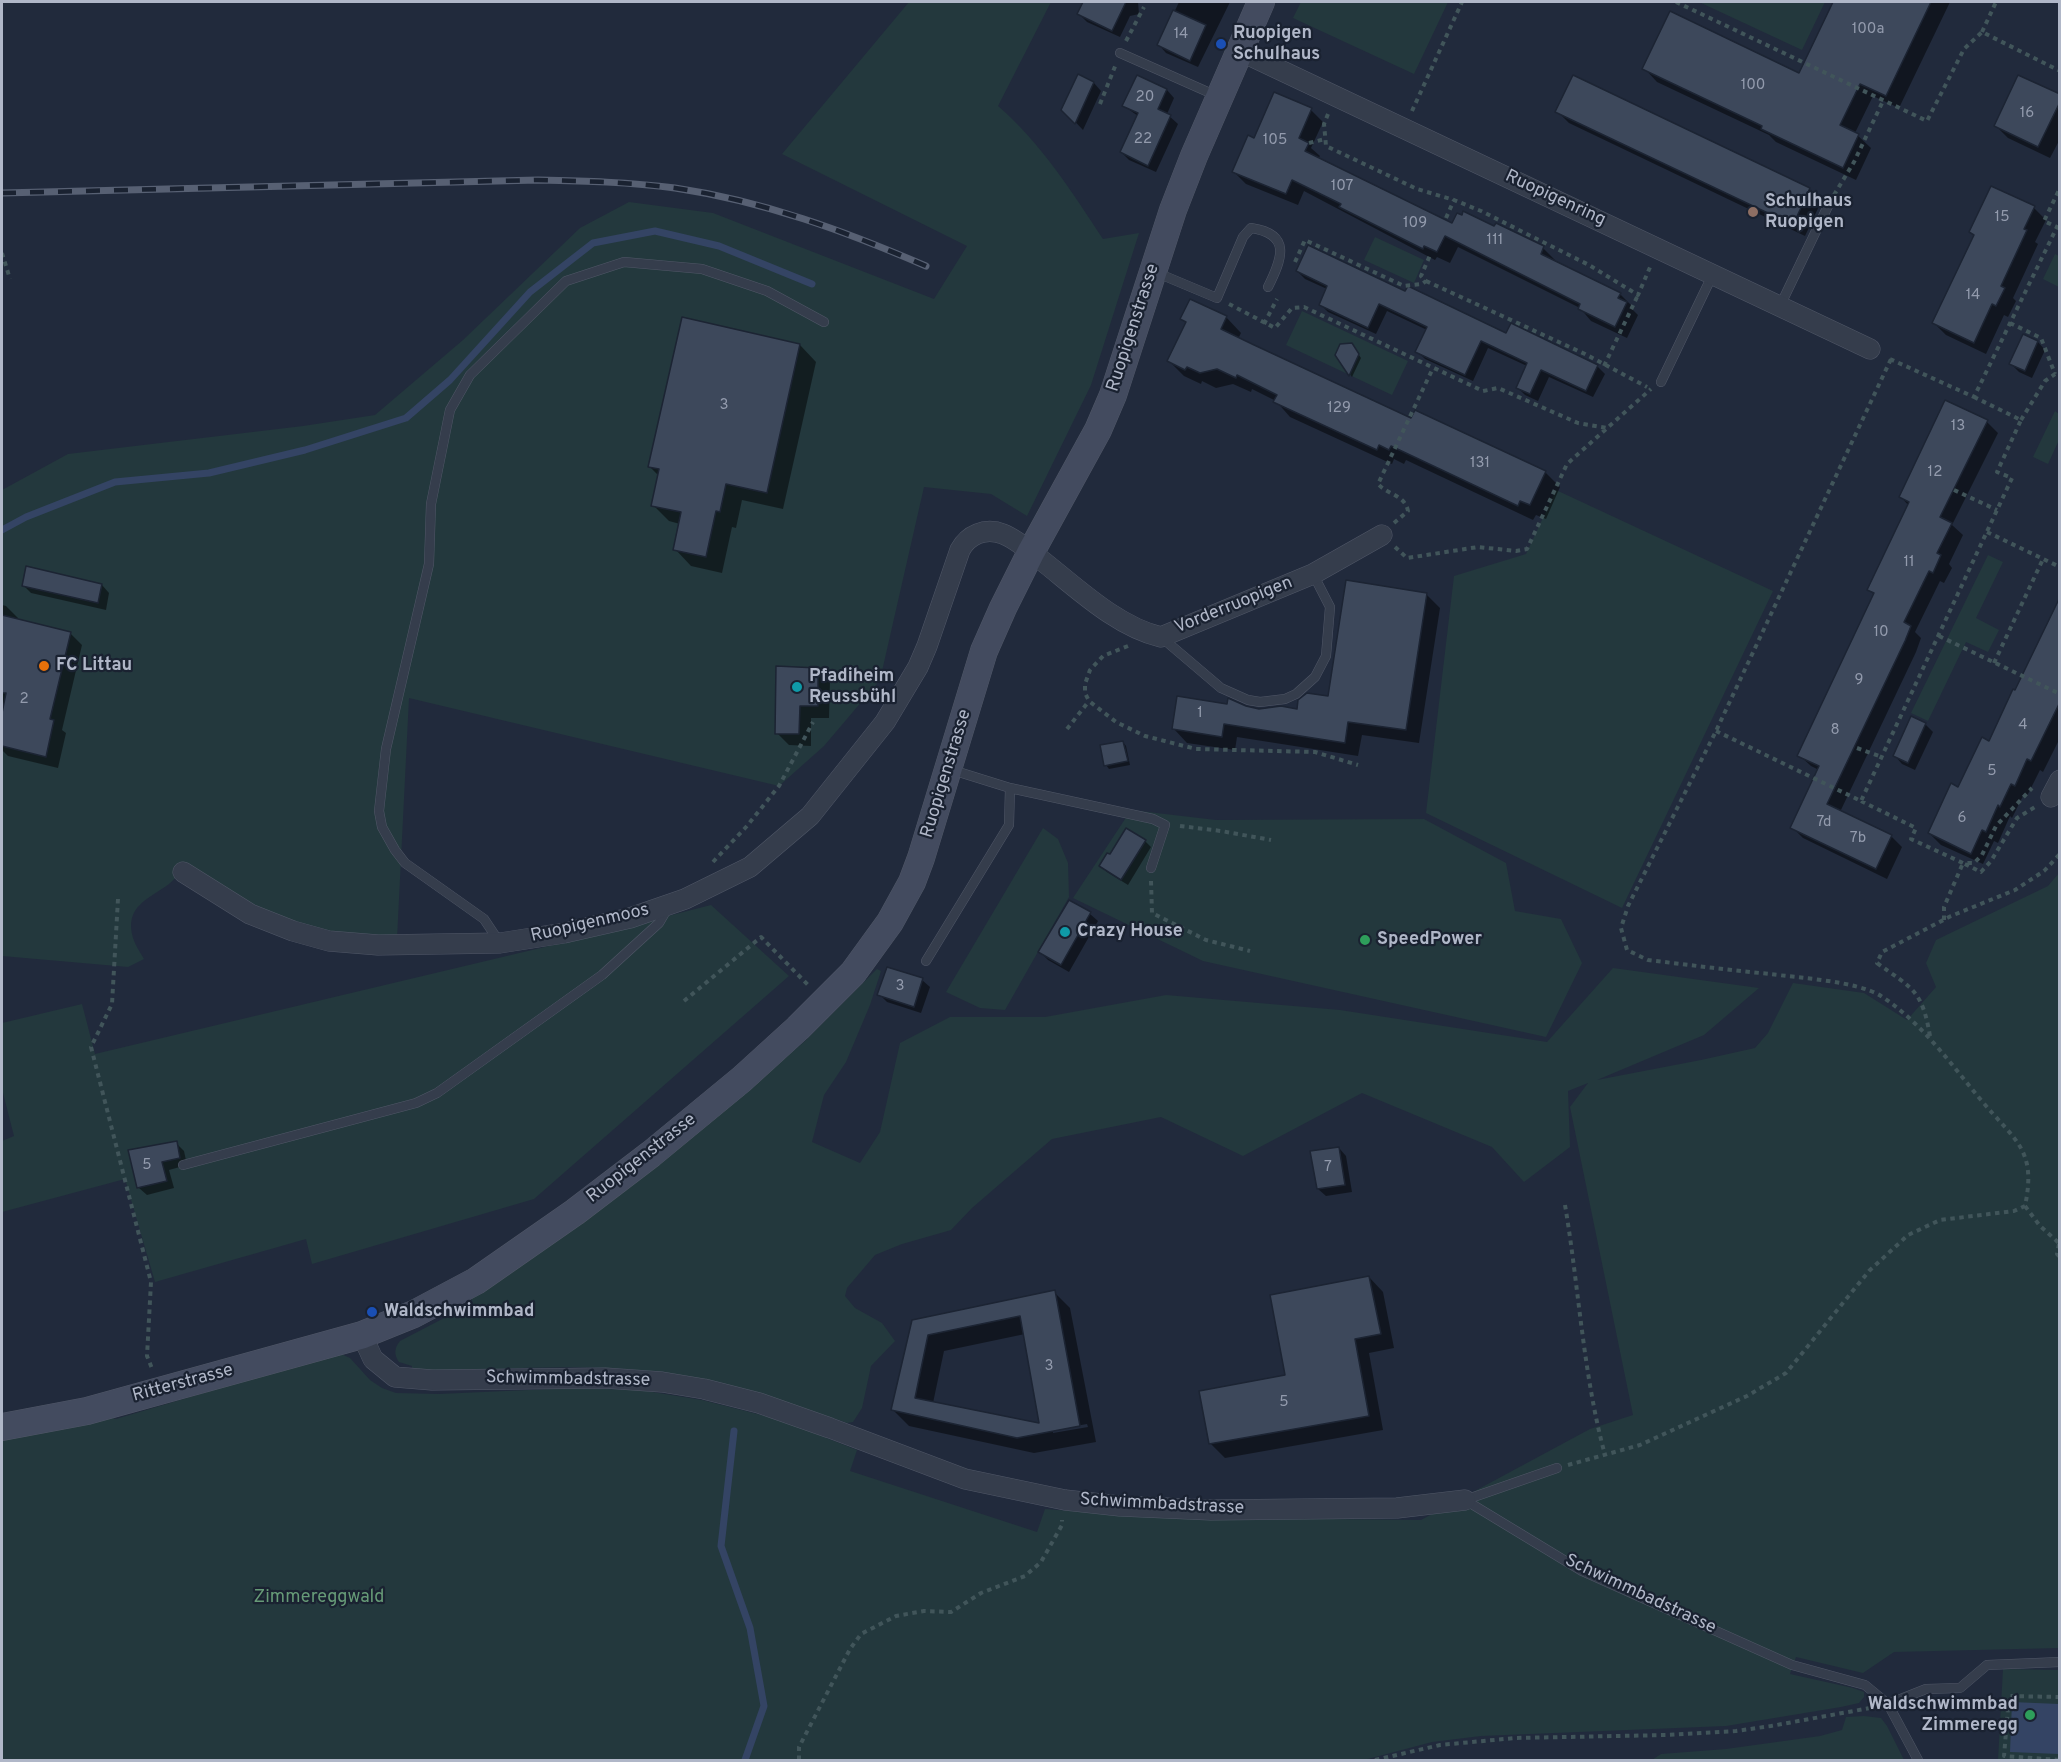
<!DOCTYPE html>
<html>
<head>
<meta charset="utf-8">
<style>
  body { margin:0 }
  #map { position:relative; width:2061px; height:1762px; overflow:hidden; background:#212a3c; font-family:Overpass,sans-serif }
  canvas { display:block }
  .frame { position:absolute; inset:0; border:3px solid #b0b7c8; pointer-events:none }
</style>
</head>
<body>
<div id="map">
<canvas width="2061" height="1762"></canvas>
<div class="frame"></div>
</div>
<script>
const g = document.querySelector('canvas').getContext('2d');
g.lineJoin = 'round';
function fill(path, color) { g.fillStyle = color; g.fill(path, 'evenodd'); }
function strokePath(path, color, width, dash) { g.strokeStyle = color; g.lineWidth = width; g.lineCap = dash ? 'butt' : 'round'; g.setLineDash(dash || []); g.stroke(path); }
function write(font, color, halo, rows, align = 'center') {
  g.font = font + ' Overpass,sans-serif'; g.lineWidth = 4.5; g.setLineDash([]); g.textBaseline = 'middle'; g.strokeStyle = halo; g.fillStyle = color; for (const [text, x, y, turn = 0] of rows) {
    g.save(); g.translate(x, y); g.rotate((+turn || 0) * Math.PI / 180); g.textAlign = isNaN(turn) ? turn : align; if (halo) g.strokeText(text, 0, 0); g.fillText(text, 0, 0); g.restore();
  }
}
fill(new Path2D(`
  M909,2H1051L998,106C1041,143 1072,192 1103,239L1139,233L1091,385L1027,516L991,494L924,487L880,680L824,746L779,786L409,698L397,939L312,929L262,910L185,866C180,872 175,879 169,884C149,899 124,906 133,938C135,945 140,952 144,959L128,967L2,956V490L68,454L303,426L375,415L463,340L580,228L629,202L713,213L934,299L967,246L782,154Z
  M1301,2H1448L1414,74L1293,18Z
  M1699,2H1825L1802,50Z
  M1375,237L1424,260L1414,283L1364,260Z
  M2055,254L2059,256V287L2043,279Z
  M1302,311L1408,361L1392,395L1286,345Z
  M2055,411L2059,414V440L2048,464L2033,457Z
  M1556,490L1773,591L1622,908L1426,813L1454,576L1526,554Z
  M1988,555L2003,562L1976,618L1999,630L1988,652L1966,642L1928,721L1911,713Z
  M1131,810L1216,820L1424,819L1506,863L1515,911L1561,919L1582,963L1546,1037L1203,961L1073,898Z
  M1043,828L1058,839L1068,863L1069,897L1005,1010L980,1008L946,992Z
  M2059,873V1648L1894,1652L1863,1673L1796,1657L1790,1674L1853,1688L1864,1692V1697L1859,1703L1841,1707L1726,1726L1481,1736L1432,1742L1364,1760H2V1427L87,1411L116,1419L311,1361L341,1354L350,1358L370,1380L382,1388L396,1393L439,1394L573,1388L640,1390L702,1400L781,1420L857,1450L850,1471L1037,1532L1045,1509L1151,1517L1421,1520L1590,1429L1633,1415L1570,1107L1588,1083L1568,1091L1570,1147L1524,1182L1492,1147L1362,1093L1243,1156L1161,1117L1052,1139L972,1208L951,1230L902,1244L875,1255L847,1288L845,1296L855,1308L882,1323L895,1341L871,1366L862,1408L853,1422L847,1423C782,1401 718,1378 649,1371C571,1363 491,1370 412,1372V1366L399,1362C394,1355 394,1348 400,1341L473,1303L471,1298L666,1159L805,1041L877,969L881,971L870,1005L846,1062L824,1095L812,1142L860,1163L880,1132L900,1043L950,1017H1045L1166,995L1340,1010L1547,1042L1613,968L1759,988L1704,1035L1597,1080L1701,1060L1755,1048L1768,1033L1793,983L1864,993L1907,1020L1936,987L1926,963L1936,940L2048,886Z
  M711,905L789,976L534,1199L312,1264L306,1239L155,1282L125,1179L2,1212V1141L14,1136L2,1089V1023L82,1004L95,1054L574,940Z
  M2003,1669L2059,1670V1760H1998Z
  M1864,1716L1881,1718L1887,1726L1904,1760H1652L1661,1754L1726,1749L1820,1736L1842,1730L1846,1717Z`), '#23383d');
fill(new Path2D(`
  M2012,1702L2059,1704V1754L2010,1752Z`), '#344464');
fill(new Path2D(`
  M1085,2H1138L1139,14L1130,16L1120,37L1087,22L1079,14Z
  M1179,2H1230L1198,67L1166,53L1159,45Z
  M1834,2H1950L1899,108L1873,96L1855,133L1871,148L1856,180L1776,142L1769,135L1657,82L1644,68L1800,75Z
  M1137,77L1167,90L1174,98L1167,114L1178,124L1156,172L1129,160L1121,152L1138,116L1124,106Z
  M1573,77L1809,190L1821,202L1805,236L1569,123L1557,111Z
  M1094,83L1101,91L1083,130L1063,109Z
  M2060,96V139L2050,158L2008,138L1996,126Z
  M1311,110L1323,122L1311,148L1320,156L1318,159L1453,225L1495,228L1497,225L1543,248L1555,260L1554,262L1620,294L1632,306L1631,308L1638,315L1627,338L1591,321L1580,308L1458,247L1450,263L1437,257L1435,260L1304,191L1298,205L1246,184L1234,172L1255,140Z
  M2034,208L2046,220L2035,242L2038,244L2013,298L2016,301L2008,317L2004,315L1986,354L1946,335L1934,323L1975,236L1970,232Z
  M1297,271L1406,293L1507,335L1597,366L1605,374L1593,397L1549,377L1538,401L1525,395L1517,387L1527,366L1488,348L1473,381L1425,359L1417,351L1427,330L1387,311L1376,334L1328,312L1320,304L1327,289L1305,279Z
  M1226,317L1241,333L1238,339L1412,420L1545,472L1560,487L1546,519L1536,515L1533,520L1406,460L1404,464L1394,459L1392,464L1290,417L1276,401L1252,389L1251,392L1233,384L1216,388L1202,381L1201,384L1184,376L1169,361L1186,323L1182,319Z
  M2024,336L2038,342L2045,350L2032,378L2019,372L2011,364Z
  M800,345L816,362L783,509L742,500L736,528L732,527L722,573L691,566L675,549L680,524L669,521L653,505L659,476L650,467Z
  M1355,349L1361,358L1352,377L1336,355Z
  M1987,422L1998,433L1952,525L1963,535L1949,564L1952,568L1944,583L1940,581L1915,632L1921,638L1916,652L1840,812L1891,836L1902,847L1887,879L1803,838L1792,827L1819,770L1811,766L1799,755L1874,595L1869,589L1909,506L1901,497Z
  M23,585H102L109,593L106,610L31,593Z
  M1426,594L1440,608L1419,743L1362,735L1358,756L1237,737L1235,750L1187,743L1174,729L1259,710H1298L1330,698Z
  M2060,601V738L2043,772L2040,770L2027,796L2024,794L2012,818L2010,816L1998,843L1994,841L1983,864L1941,845L1929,833L1989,743L2016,692Z
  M2,605L6,606L18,618L17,621L70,633L82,645L62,730L66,733L58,768L8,756L2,750Z
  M818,669L830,681L829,718H811V746L789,745L777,733Z
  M1925,724L1933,732L1915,770L1902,764L1895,756Z
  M1123,742L1126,746L1130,765L1109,769L1106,765Z
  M1145,841L1151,847L1128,885L1107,872L1101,866L1111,856Z
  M1070,902L1090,914L1098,921L1069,972L1048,960L1040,952Z
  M922,980L930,987L921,1013L887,1002L879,994Z
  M176,1143L184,1151L187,1165L169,1170L174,1188L147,1195L139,1188L130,1151Z
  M1339,1148L1346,1156L1352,1192L1326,1196L1318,1189Z
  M1369,1277L1383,1292L1394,1348L1369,1353L1383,1430L1225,1458L1210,1443L1287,1377Z
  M1054,1292L1070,1308L1096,1442L1034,1453L909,1426L893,1410L914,1322ZM1025,1334L1041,1425L933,1403L944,1351ZM1087,1424L1088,1427L1053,1433V1430Z`), '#0007');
strokePath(new Path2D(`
  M2,530L26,517L115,482L209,473L305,450L406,418L450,380L530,292L593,243L655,231L719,246L812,284
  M734,1431L721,1546L750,1628L764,1706L745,1760`), '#344464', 7);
const building = new Path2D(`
  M1083,2H1126L1112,31L1077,14Z
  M1833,2H1931L1886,96L1860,84L1840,125L1859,134L1843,168L1761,129L1762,126L1642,69L1670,11L1799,73Z
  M1173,10L1206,25L1190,61L1157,45Z
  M1078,74L1094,82L1075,124L1061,110Z
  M1137,75L1167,89L1158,109L1171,115L1148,166L1120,152L1138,113L1122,106Z
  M1573,75L1810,188L1793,225L1555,112Z
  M2018,75L2060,94V102L2038,147L1994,126Z
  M1274,92L1312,108L1299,138L1309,143L1305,151L1452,223L1457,213L1462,215L1463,211L1494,226L1496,223L1544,246L1541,254L1621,293L1618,298L1627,302L1615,327L1578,309L1580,304L1445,236L1437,252L1424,246L1423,249L1339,207L1341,204L1292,180L1286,194L1232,172L1248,135L1254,138Z
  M1991,186L2035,206L2024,229L2027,230L2001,286L2005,288L1996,306L1992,304L1974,343L1932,323L1974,235L1969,232Z
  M1308,245L1405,291L1408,286L1506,333L1511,323L1598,365L1586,391L1541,370L1530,394L1516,388L1527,363L1481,341L1465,375L1415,352L1427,327L1379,304L1368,328L1319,305L1327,286L1296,271Z
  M1190,299L1227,316L1221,329L1252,344L1411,418L1415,410L1546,471L1530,505L1520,501L1518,506L1391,446L1389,450L1379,445L1377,450L1273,402L1277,395L1237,375L1236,378L1217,369L1200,373L1187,367L1185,370L1167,361L1186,322L1180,319Z
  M682,317L800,344L767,493L726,484L720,512L716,511L706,557L673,550L681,512L651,506L659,469L648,467Z
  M2023,334L2038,341L2025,371L2009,364Z
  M1352,343L1359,354L1349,376L1335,355L1340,344Z
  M1945,400L1988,420L1940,517L1952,523L1937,553L1941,555L1933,573L1929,571L1904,622L1911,626L1905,641L1827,804L1892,835L1876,869L1790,828L1819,766L1797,756L1874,593L1867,590L1909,502L1899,497Z
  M26,566L102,584L98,603L22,586Z
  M1346,580L1427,593L1406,730L1348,722L1345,743L1224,724L1222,737L1172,729L1177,696L1227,704L1228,698L1246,706L1259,709L1281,706L1297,709L1298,700L1307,693L1328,696Z
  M2060,597V702L2031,761L2027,759L2015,786L2011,784L2000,807L1998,805L1986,832L1982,830L1971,854L1928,833L1951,783L1958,787L1982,737L1989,741L2013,689L2015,690Z
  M2,615L71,632L50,719L54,720L46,757L2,746V713L6,693H2Z
  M776,666L818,668V706H800L799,734H775Z
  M1911,716L1926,723L1908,763L1893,756Z
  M1123,741L1128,761L1104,766L1100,745Z
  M1126,828L1146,840L1121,880L1099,866L1107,853L1110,854Z
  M1069,900L1091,912L1061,965L1038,952Z
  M887,967L923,978L914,1007L877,995Z
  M177,1141L180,1158L162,1162L167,1181L137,1188L128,1150Z
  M1339,1147L1345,1185L1317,1189L1310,1151Z
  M1369,1276L1381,1334L1355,1339L1369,1416L1209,1444L1199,1391L1285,1375L1270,1295Z
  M1055,1290L1080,1426L1017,1438L891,1410L912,1320ZM1020,1316L1039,1423L915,1398L928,1335Z`);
fill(building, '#3d485b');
strokePath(building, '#1c2433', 1.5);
const lane = new Path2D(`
  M1120,53L1217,96
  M1155,272L1217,298L1243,237L1251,228C1292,234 1282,259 1268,287
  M1780,306L1828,206
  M1661,382L1713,274
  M1161,637L1221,688L1248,700L1260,702L1285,699L1296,694L1315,677L1326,656L1330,607L1313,574
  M1010,788L1153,819L1165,825L1151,868
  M500,943L484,919L405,863L395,850L382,827L379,811L386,749L429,564L431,504L450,410L470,375L566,281L624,262L702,269L767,291L824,322
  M926,961L1009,825L1010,788L949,769
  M183,1165L416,1103L437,1093L602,975L659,923L669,906
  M1465,1500L1582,1571L1792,1665L1865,1685L1888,1704L1918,1760
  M1465,1500L1557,1468
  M1888,1704L1926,1689L1960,1688L1987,1665L2060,1662`);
const street = new Path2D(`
  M1240,51L1870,349
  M2051,797L2060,780
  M183,872L250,914L293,931L329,941L378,945L500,943L564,933L630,918L685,899L750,867L810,816L885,722L918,667L927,646L960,550C968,535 985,527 1003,534C1018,540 1032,553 1045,563C1079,590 1118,627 1161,637L1313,574L1382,535
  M362,1335L373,1359L395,1377L432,1380L605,1378L662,1382L704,1389L759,1403L830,1428L965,1479L1065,1500L1120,1506L1211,1510L1397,1508L1465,1500`);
const secondary = new Path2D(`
  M2,1427L87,1411L362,1335L414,1314L476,1281L575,1212L651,1154L742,1079L798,1028L853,973L890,922L912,882L921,858L984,651L1003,608L1031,552L1098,430L1113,395L1173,210L1194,156L1261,2`);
strokePath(lane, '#505767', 10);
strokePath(street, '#505767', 21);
strokePath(secondary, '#505767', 28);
strokePath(new Path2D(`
  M1676,2L1927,121L1964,49L1982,32L2060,71
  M1982,32L1996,2
  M1126,41L1144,7
  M1100,104L1116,64
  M1412,111L1462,2
  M1328,114L1324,124L1326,146L1417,189L1454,200L1481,211L1589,265L1638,295L1651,265
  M1309,143L1325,139
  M1834,195L1854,162L1883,101
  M1446,218L1454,200
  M2,253L10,279
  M1295,262L1305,240L1404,286L1422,284L1426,281L1421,276L1431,253
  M1426,281L1585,354L1647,387
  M1229,304L1275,328L1292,308L1304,307L1483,391L1498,388L1578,423L1607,428
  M2010,323L2041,338L2055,374
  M1264,324L1277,299
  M1890,359L1974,397L2057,227L2044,221L2060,188
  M1604,366L1638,295
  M2021,420L2045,381L2055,374L2060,376
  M1954,490L1997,510
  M1394,523L1408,511C1405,495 1388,495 1378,484L1433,368
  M1987,532L2060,567
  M1395,547L1407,558L1478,547L1516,551L1527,549L1567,464L1651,389
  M1939,636L2060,694
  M1128,646L1103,656L1090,670L1085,684V693L1089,701L1116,722L1145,736L1196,749L1315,752L1358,765
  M1994,663L2043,559
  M1067,729L1089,701
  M1716,731L1861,801L2012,478L1997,472L2021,420L1974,397
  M1857,748L1882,757
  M1861,801L1916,828L1911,839L1963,863H1974L1982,855L1996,826L2032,788
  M1180,826L1221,831L1271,840
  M713,862L746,827L779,786L813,722
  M1151,881L1152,913L1206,940L1250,951
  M118,899L112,1004L91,1047L151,1282L147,1356L153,1371
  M1944,920V907L1963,863L1981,872L1991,861L2017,818L2035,807
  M684,1001L761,937L809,986
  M1930,1036C1922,990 1913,989 1877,963L1882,952L1951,916L2015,890L2044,871L2060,854
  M1565,1205C1579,1288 1583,1374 1605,1455
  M2025,1206L2040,1226L2060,1244
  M2059,1244L2057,1254L2060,1257
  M1568,1465L1640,1445L1747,1396L1786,1373L1869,1271L1908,1235L1940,1220L2014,1211L2025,1206C2037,1149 2015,1141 1981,1100C1950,1063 1922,1023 1881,996C1857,981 1799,978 1770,974C1729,970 1689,965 1648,960L1627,950L1621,928L1628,906L1716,731L1891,359
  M2060,1697L2009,1696L2004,1756L2060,1760
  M799,1760V1747L850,1649L861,1634L896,1616L924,1611L951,1612L981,1593L1025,1576L1041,1562L1062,1525V1520
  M1375,1760L1440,1745L1515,1738L1667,1735L1736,1731L1771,1726L1870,1708`), '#41555a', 4, [4.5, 4.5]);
strokePath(lane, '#353d4c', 9);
strokePath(street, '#353d4c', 20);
strokePath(secondary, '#434b5f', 27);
const rail = new Path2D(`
  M2,193L538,180C584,181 629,182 675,188C763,201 845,231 926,266`);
strokePath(rail, '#576073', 7);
strokePath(rail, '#1a2231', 4.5, [14]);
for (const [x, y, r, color] of [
  [1221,44,6,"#1a4fb4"],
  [1753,212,6,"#8d6e63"],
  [44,666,6,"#e8710a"],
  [797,687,6,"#0f9aa8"],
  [1065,932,6,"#0f9aa8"],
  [1365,940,6,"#2e9e5b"],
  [372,1312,6,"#1a4fb4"],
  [2030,1715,6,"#2e9e5b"]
]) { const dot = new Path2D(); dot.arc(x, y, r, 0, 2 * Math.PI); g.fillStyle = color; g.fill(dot); strokePath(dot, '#1a2231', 2); }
write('15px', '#939bad', null, [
  ["100a",1868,30],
  ["14",1181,35],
  ["100",1753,86],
  ["20",1145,98],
  ["16",2027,114],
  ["22",1143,140],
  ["105",1275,141],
  ["107",1342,187],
  ["15",2002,218],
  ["109",1415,224],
  ["111",1495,241],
  ["14",1973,296],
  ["3",724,406],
  ["129",1339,409],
  ["13",1958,427],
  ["131",1480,464],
  ["12",1935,473],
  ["11",1909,563],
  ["10",1881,633],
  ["9",1859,681],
  ["2",24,700],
  ["1",1200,714],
  ["4",2023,726],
  ["8",1835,731],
  ["5",1992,772],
  ["6",1962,819],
  ["7d",1824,823],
  ["7b",1858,839],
  ["3",900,987],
  ["5",147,1166],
  ["7",1328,1168],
  ["3",1049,1367],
  ["5",1284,1403]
]);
write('bold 18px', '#b0b7c8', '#1a2231', [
  ["Ruopigen",1233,34],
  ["Schulhaus",1233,55],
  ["Schulhaus",1765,202],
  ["Ruopigen",1765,223],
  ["FC Littau",56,666],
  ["Pfadiheim",809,677],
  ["Reussbühl",809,698],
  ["Crazy House",1077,932],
  ["SpeedPower",1377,940],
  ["Waldschwimmbad",384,1312],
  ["Waldschwimmbad",2018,1705,"right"],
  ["Zimmeregg",2018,1726,"right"]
], 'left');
write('18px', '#b0b7c8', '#1a2231', [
  ["Ruopigenring",1555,199,25],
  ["Ruopigenstrasse",1134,328,-72],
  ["Vorderruopigen",1234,606,-22],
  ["Ruopigenstrasse",947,774,-73],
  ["Ruopigenmoos",590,924,-13],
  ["Ruopigenstrasse",642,1159,-38],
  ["Schwimmbadstrasse",568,1380,1],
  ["Ritterstrasse",183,1384,-15],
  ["Schwimmbadstrasse",1162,1505,3],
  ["Schwimmbadstrasse",1640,1595,25]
]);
write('18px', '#669a77', '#1a2231', [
  ["Zimmereggwald",319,1598]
]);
</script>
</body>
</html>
